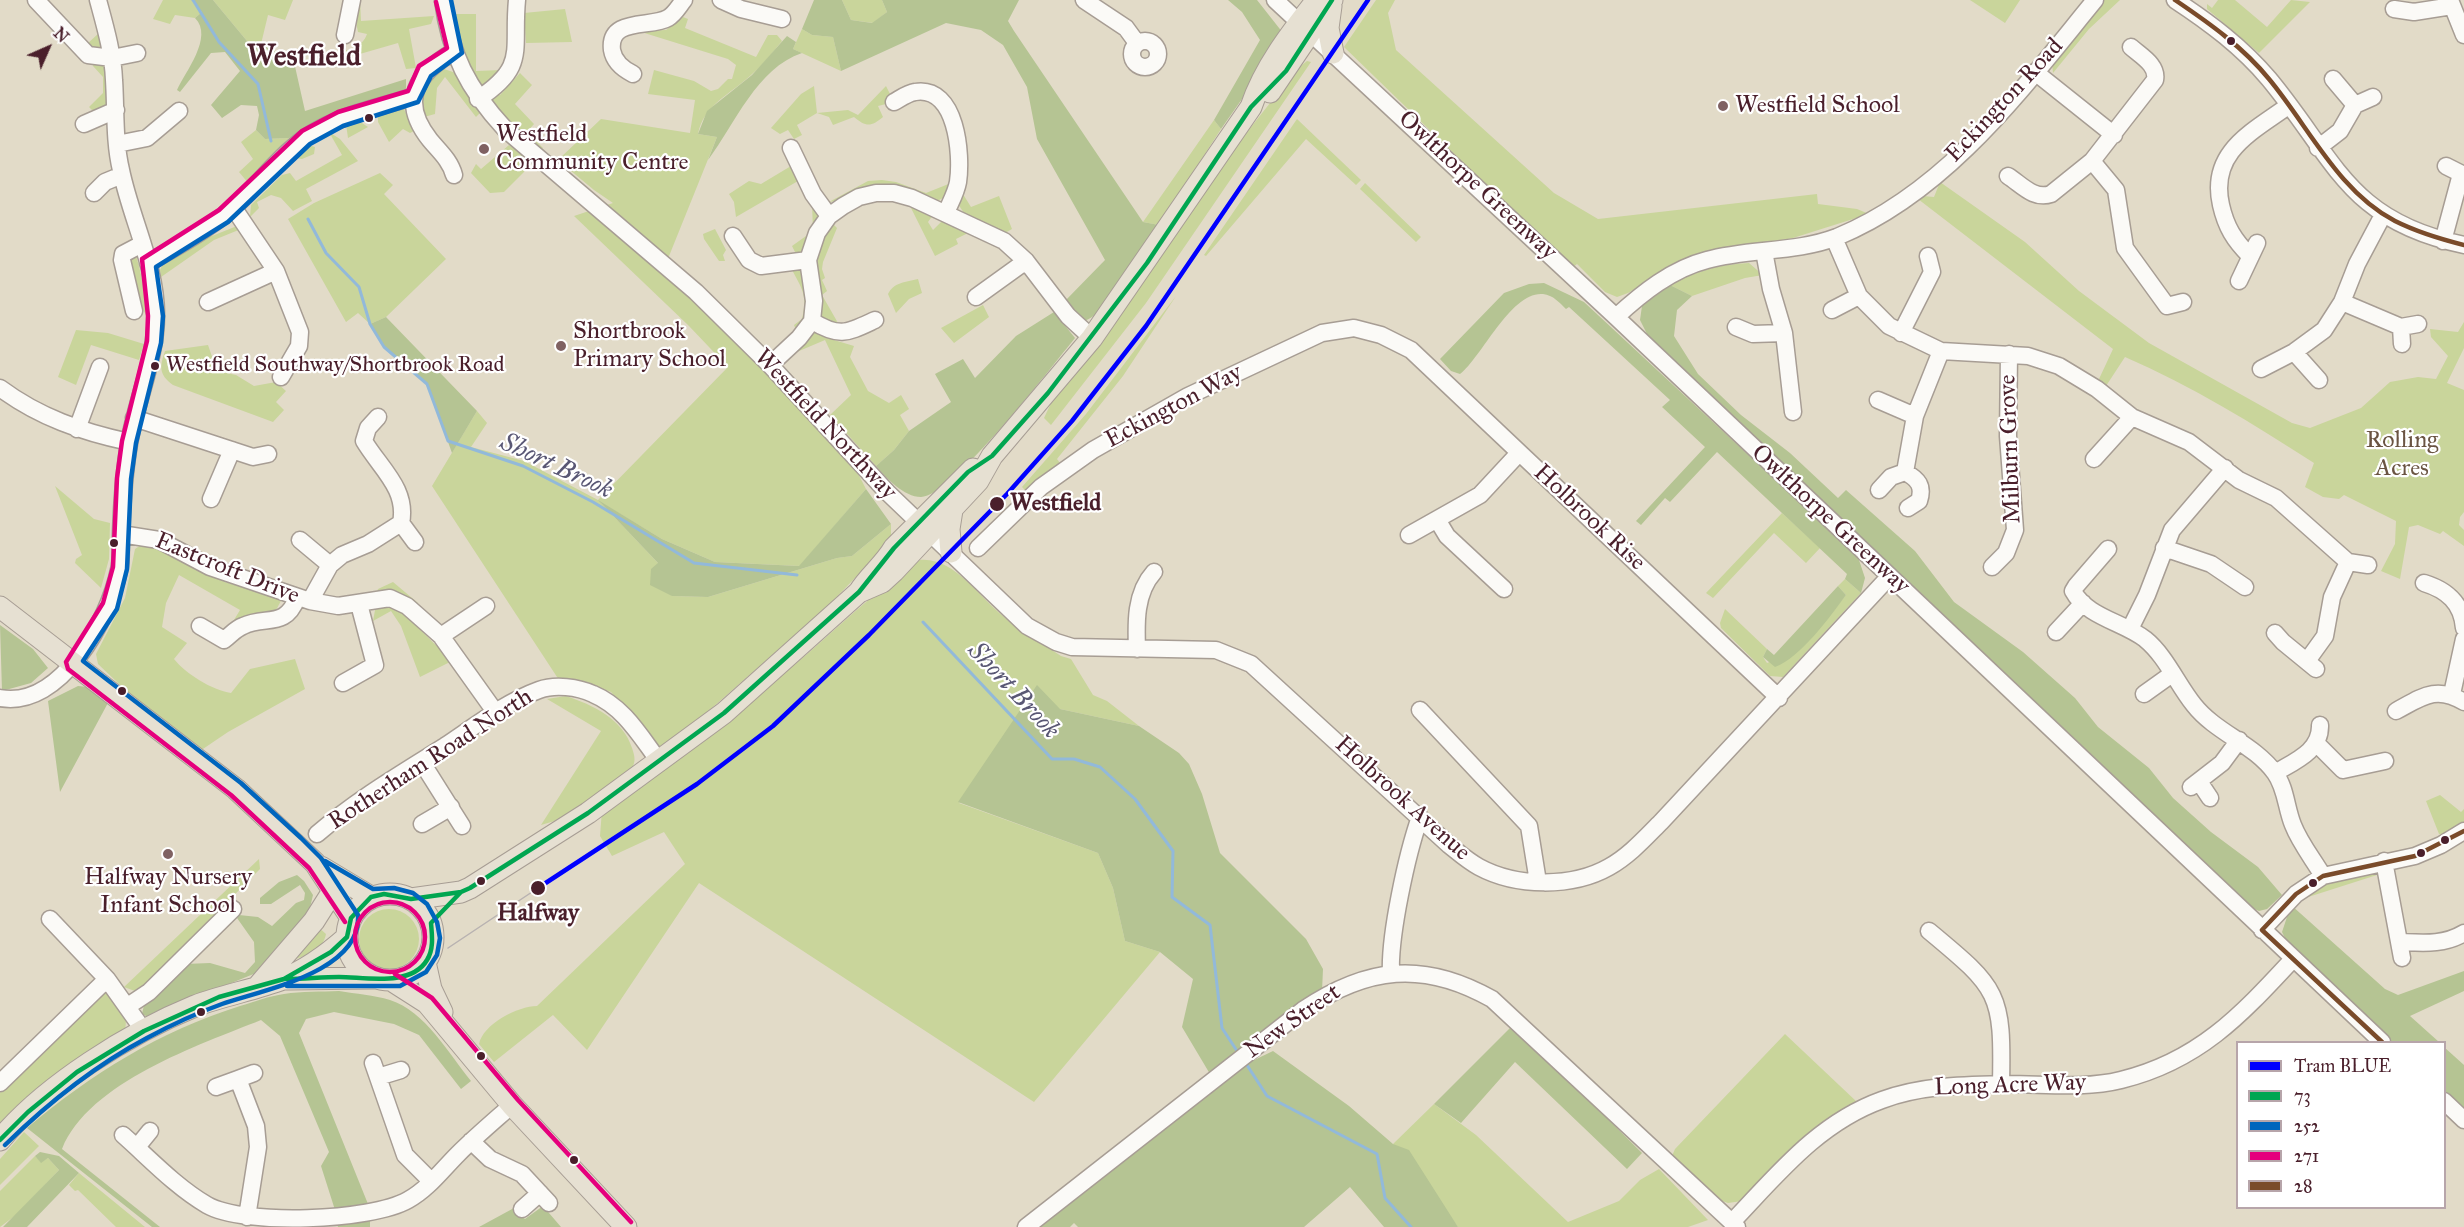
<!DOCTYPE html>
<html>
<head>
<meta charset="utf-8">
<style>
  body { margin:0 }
  #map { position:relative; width:2464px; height:1227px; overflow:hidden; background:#e2dbc8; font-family:"IM FELL Great Primer",serif }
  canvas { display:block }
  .legend { position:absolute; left:2236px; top:1041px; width:210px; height:168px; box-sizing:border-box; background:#fff; border:2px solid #b7a5aa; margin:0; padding:8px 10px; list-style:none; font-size:18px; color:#4a1f2b }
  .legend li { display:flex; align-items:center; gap:12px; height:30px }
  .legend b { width:30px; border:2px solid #b7a5aa }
  .north { position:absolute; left:18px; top:18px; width:60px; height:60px; -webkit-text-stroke:4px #fff; paint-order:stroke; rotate:45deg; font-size:16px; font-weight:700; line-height:24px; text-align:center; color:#4a1f2b }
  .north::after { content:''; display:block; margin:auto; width:21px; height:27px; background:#4a1f2b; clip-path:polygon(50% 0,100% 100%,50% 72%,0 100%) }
</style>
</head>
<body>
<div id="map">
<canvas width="2464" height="1227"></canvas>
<ul class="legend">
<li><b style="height:8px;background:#00f"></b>Tram BLUE</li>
<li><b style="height:8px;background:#00a651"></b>73</li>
<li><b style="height:8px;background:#0065bd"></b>252</li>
<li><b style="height:8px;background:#e5007d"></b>271</li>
<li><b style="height:8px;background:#7a4b2a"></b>28</li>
</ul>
<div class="north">N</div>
</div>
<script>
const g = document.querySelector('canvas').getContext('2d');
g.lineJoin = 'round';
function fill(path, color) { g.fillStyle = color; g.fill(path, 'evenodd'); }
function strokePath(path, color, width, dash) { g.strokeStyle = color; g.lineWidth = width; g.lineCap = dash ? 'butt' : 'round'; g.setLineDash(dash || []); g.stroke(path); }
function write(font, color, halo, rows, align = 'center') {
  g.font = font + ' "IM FELL Great Primer",serif'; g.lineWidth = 4.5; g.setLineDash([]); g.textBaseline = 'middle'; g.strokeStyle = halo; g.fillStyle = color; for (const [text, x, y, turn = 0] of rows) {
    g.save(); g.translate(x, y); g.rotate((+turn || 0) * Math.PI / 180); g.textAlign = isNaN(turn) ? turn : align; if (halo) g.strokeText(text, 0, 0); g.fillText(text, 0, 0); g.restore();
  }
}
fill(new Path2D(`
  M163,0H191L202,12L195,18L175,15L170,24L153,19Z
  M213,0H293L285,20L268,15L261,44L252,47Z
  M360,0L361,21L434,16L431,24L409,29L416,68L406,69L398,43L339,60L337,53C350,49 362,48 367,34L358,32L356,22H353Z
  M842,0H882L887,12L873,23L851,20Z
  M1376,0H1395L1388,13L1396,50L1554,193L1598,219L1817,194L1818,204L1857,209L1869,214L1793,238L1688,257L1628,293L1617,297L1605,292L1577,264L1572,268L1344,47Z
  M1970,0H2020L2005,23Z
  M2104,0H2120L2089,29L2053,73L2052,63Z
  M2218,0H2235L2267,27L2291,0L2310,2L2259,53L2207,9V4L2212,8Z
  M565,9L572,42L526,43L524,13Z
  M454,14H476V71L502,70L486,86H481L465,61Z
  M683,17L688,19L685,28L756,57L768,35H777L782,41C772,53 762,66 750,76C730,94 703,106 698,134L717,137L663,271L755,359L853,464L866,489L800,566L715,562L662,539L600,502L658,563L672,596L708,597L837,558L852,556L891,524V536L883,549L826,608L672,743L660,749L611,692L587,683L559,680L432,486L477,411L487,423L471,447L524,461L598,500L728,367L689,326L574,216L613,203L594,190L558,160L601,119L690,133L695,100L648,94L654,70L694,81L711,91L718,89L728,79H732L736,65L728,59L638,31L666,30Z
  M802,29L812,35L833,37L841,71L793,49Z
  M99,33L109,103L107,108L94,112L89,107L103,93V77L93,66L87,44Z
  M1307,61L1311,62L1146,303L1051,425L1044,418L1053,399L1232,151L1297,69Z
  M441,68L456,73L480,113L476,117L445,77L437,88L435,114L424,117C420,95 425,83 441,68Z
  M520,73L532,85L515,104L534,124L527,132L543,148L540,151L509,124L490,98L495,93L500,95Z
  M814,86L817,113L848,110L858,115L886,86L894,102L878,106L883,117C871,127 866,127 854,117L833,125L829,117L817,113L797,125L802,135L794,139L788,130L780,134L771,128L801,94Z
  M404,109L414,131L410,133L403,129L389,142L378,122V112Z
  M356,119L368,127L348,138L346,124Z
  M1297,119L1361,180L1356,185L1306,139L1206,256L1204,255Z
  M1214,120L1221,129L1159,225L1143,222Z
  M256,130L265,139L289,138L270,156L249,184L239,172L253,159L241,142Z
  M329,132L340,139L358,161L306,189L312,201L293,211L281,198L271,195L257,202L259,208L250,217L251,205L282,175L290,173L296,181L342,155Z
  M309,145L315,147L314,154L302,159L295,158Z
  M509,145L533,163L504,192L490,193L471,173L476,164L481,169Z
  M791,166L798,181L736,217L734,202L729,194L749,181L761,184Z
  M380,173L393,185L384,194L446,259L386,317L370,324L358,313L346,322L288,219L314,203Z
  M882,180L896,182L926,193L951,183L947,196L937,201L905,190L829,202L868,181Z
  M1940,182L2025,242L2079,291L2149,343L2292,423L2310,428L2361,408L2390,382L2418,377L2436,379L2448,356L2431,337L2430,329L2458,332L2464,322V348L2447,383L2464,390V512L2460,517L2459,525L2464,530V546L2443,531L2440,534L2418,525L2409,527L2400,579L2381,571L2395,544L2396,521L2344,495L2339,499L2323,497L2305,487L2314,463C2252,423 2192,386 2125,357L2106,386L2099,379L2113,349L1918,199L1923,196L1934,197Z
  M1365,183L1421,237L1416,242L1360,189Z
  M961,191L971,207L999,196L1012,229L1005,233L964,213L958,204Z
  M812,203L837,228L823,262L822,269L825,278L822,280L827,291L822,295L838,323L824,337L854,346L850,357L868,391L889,403L901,395L909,409L900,415L909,431L894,450L876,466L830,415L851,395L825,340L792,354L796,330L794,325L802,319C808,295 802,289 791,268L797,256L792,246L813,231Z
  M909,204L933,215L928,222L933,230L944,219L972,231L956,239L958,244L935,256Z
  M237,226L241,229L214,240L161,277L160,270L164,262L207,238Z
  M715,229L726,250L723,255L725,261H719L704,239L703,234Z
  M136,255L145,290L146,315L137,299L129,258Z
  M1749,263L1763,275L1745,278L1692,296L1670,285C1696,271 1719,264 1749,263Z
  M918,279L922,293L909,299L896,313L888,294C894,282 906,282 918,279Z
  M1176,296L1123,376L1057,459L1060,463L1025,490L1022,487L1086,414Z
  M983,305L989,317L954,343L941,328Z
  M76,330L108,333L144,344L139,360L91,345L76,385L58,377Z
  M208,345L217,371L236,375L254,386L276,382L286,391L276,402L284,410L273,422L173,385C158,374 160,366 165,351Z
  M55,486L94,519L110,523L109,559L101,588L75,563L76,559L82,555Z
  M1782,513L1820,548L1806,563L1774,533L1713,598L1706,593Z
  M144,543L186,559L225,582L282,599L276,610L231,625L240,610L179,575L166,603L162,627L187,643L174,659C186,674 212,690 231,693L250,669L295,659L305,689L228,732L197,753L160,723L98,664L96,654L125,598L135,549Z
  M920,560C954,557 979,597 1003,616C1020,631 1042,643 1061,656L1071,659L1093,695L1107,701L1139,726L1060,709L959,803L1098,853L1113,888L1125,941L1160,952L1034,1102L699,883L587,1050L553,1015L494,1062L479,1044C483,1024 518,1006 537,1006L685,864L664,832L612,856L600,836L602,810C666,763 731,716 793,666C835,631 874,591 920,560Z
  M1845,579L1861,593L1783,677L1770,676L1721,628L1720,623L1725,609L1767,649L1763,657L1767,663L1795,652L1805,644L1846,595L1838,586Z
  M393,582L418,603L416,606L376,594L378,589Z
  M376,605L399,609L452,661L420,677L401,626L391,611L373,621Z
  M566,696C593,705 623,719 632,748C634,754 636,760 633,766C624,780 583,809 567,816C560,820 550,822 541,825L601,731L547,699Z
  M2440,795L2461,812L2464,809V823L2445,836L2439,834L2426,801Z
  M259,859L260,869L143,987L135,991L124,987Z
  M2375,871L2377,875L2302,899L2318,884Z
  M359 939a30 30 0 1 1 60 0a30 30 0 1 1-60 0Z
  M317,926L326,934C323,951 305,956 290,961Z
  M106,993C125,1000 129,1017 124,1035L44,1089L0,1124V1093L7,1083L99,994Z
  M1785,1034L1857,1102L1742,1201L1728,1203L1719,1200L1672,1156L1675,1149Z
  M1434,1104L1476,1135L1568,1222L1619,1201L1640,1180L1659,1169L1708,1220L1688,1227H1458L1393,1144Z
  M24,1132L39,1146L0,1185V1159Z
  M35,1156L41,1162L48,1158L59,1170L16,1215L0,1227V1191Z
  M79,1173L145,1227H116L78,1190L75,1191L69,1185Z`), '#c9d59b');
fill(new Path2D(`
  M191,0H213L252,47L261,44L294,62L305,111L406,79V89L330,116L289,138L265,139L256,130L259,115L257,106L241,105L222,118L211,105L240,71L225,52L211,53L180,92L177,90C185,72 214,37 195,18L202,12Z
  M814,0H842L851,20L872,23L887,12L882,0H1019L1008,21L1014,31L1143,222L1159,225C1143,248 1110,314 1084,321L1064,302L1105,260L1037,139L1027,87L1003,45L981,30L946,23L841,71L833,37L812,35L802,29Z
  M1228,0H1257L1283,33L1281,43L1221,129L1214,120L1260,40L1242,12Z
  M787,36L796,42L793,49L802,53C757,68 735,124 708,160L717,137L698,134L707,111L752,75Z
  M1544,283L1584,302L1858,557L1865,578L1861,593L1845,579L1847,574L1717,452L1670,502L1665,498L1641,525L1636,521L1705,447L1662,407L1670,400L1569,307L1566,309C1560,303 1553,295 1543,294C1511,291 1482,357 1460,374L1451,371L1440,359L1504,293L1529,284Z
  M1670,285L1692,296L1677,310L1674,336L1698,374L1741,415L1790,453L1838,498L1846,490L1915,551L1954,602L2023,652L2075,698L2098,727L2149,768L2173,798L2211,832L2258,867L2282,895L2267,909L2259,911L2252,908L1648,336L1640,320L1642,306Z
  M1054,312L1075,338C1052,366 952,497 921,497C904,497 886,478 876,466L894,450L909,431L951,402L935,374L963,359L975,378L1016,336Z
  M386,317L477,411L452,453L427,384L384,347L370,324Z
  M866,489L891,524L852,556L837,558L708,597L672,596L650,585L651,569L658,563L598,500L662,539L715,562L799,566Z
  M1838,586L1846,595C1830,617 1800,658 1775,667L1763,657L1767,649L1774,655Z
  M0,625L33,649L48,668L31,683L2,691Z
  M1037,685L1060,709L1139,726L1179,753L1189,764L1202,794L1220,853L1306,939L1323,969L1322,991L1210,1074L1182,1027L1193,979L1160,952L1125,941L1113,888L1098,853L958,802Z
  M78,686L88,687L109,701L60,792L48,701Z
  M297,875L304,881L313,895L309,912L256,973L148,1017L142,1014L144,1005L185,964L210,963L245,973L255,962L254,942L237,918L239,915L258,917L272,926L296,903L304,900L305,893L300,885L271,904H260V898L279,882Z
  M2291,905L2385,989L2398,995L2464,971V991L2410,1016L2439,1042H2392L2286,940L2282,932Z
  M339,991C356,994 374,995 390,1000C425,1011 449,1054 471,1081L461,1089L419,1035L394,1024L334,1012L306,1019L299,1033L368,1204L335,1210L321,1166L329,1152L280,1036L261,1020C199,1045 89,1082 62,1149L160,1227H152L27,1128C91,1074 160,1031 240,1006C254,1002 269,996 284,994C302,991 321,992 339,991Z
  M1513,1025L1642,1153L1627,1169L1515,1062L1461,1123L1434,1104Z
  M2444,1047L2464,1065V1110L2445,1091Z
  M1273,1051L1349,1106L1393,1144L1409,1150L1458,1227H1384L1350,1187L1304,1227H1078L1074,1223L1070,1227H1039L1217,1085L1246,1064Z
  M40,1152L59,1156L79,1173L27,1227H3L59,1170L48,1158L41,1163L35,1156Z
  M543,1206L561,1227H479L514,1208L525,1219Z
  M370,1220V1227H338L337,1225Z`), '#b5c493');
strokePath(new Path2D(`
  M193,0L219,42L258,84L271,141
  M308,219L326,253L359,287L370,324L384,347L427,384L448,441L523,466L593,502L694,563L797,575
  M923,622L1052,759H1074L1100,767L1135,799L1173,851L1172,897L1210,925L1222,1028L1239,1054
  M1245,1062L1267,1096L1377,1154L1385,1198L1411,1227`), '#92b9da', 3);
const minor = new Path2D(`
  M36,0L88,55L112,58L137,53
  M443,0C450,54 468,89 505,129L696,292L770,365L887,492L1027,626L1056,642L1072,647L1216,650L1251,664L1449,845C1459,853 1468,861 1479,867C1516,887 1572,888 1609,867C1629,856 1645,838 1661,822L1889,577
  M721,0L741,9L782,19
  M1084,0L1126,28L1137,43
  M1275,0L1616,317L2382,1042
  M2175,0C2210,23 2242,47 2269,79C2336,160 2348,221 2464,245
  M2450,0L2464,35
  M2394,9L2414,12L2452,6
  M345,35L352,0
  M1132 54a13 13 0 1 1 26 0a13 13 0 1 1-26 0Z
  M2035,72L2114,135
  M633,74C623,69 614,62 612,50C608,17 651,28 668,18C675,14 679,6 684,0
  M2333,79L2355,105
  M478,99C528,66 512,51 517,0
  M894,102C901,98 908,93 915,92C957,85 962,155 958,182C956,193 950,203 946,213
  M84,124L116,110
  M117,144L147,138L179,111
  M791,148L813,194L829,216
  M2318,148L2340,131L2355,105L2373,97
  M2092,161L2116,190L2125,248L2167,306L2183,302
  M2446,166L2464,175
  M454,175C450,160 439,151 430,140C399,101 416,73 455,51
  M2008,176C2022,185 2034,200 2051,194L2092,161L2155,80C2158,65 2141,56 2131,47
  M94,193L105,182L122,175
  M233,207L276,271L300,332L299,346L281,377
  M733,236L749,260L761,266L808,260
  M1834,238L1859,296L1889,326L1941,351L2028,356L2059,366L2097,389L2132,417L2189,442L2239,480L2276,498L2348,562L2368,565
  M2443,241L2461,174
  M1764,251L1771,289L1784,333L1793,412
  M2250,256C2234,240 2226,227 2221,205C2209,152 2252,132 2288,106
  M148,263C178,246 207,230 233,208C261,183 284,148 318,130C347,114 381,106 413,97
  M2239,281L2257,243
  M976,297L1026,261
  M208,302L276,271
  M2342,302L2401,327L2418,324
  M1832,310L1859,296
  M134,311L122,260L123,254L142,244
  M1616,317C1642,293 1672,269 1707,260C1750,248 1795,253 1837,237C1947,192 2022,89 2095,0
  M812,321C840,338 847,333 875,320
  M1736,327L1753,334L1784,333
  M2401,327L2402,344
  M1901,333L1932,272L1928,256
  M2294,352L2319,380
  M770,365L799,338L812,321L814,301L808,260L817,233L829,216L843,206L859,197L876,193H894L912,198L1004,241L1026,261L1068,316L1092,338
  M2261,369L2294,352L2324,330L2342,302L2357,264L2383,215
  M0,388C39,417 82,432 129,442
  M1878,400L1915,416
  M378,417L368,428L364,441C380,468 408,489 401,523
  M134,418L253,457L268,454
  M77,429L100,367
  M2094,459L2132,417
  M1905,472L1915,416L1941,351
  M1879,490L1891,477L1905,472C1918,479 1924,486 1919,501L1908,508
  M211,499L232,450
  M1438,521L1447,536L1504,589
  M401,523L415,542
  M121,534L159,540L210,567L310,601L338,606L390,598L407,606L441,636L496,713
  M1409,535L1480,495L1519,453
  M300,540L330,565
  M978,548L1041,487L1093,450L1188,396L1322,333L1354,328L1381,335L1411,350L1779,698
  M2164,548L2211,564L2245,587
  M2108,549L2076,586L2073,591C2087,617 2123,622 2145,639C2166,656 2177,684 2194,705C2216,733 2254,744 2275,773C2286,788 2286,808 2293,825C2300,843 2313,859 2323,876
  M1992,567L2006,553L2015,530L2008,436L2009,354
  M2424,583C2447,590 2462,603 2464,628
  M310,601L330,565L342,555L368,544L401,523
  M200,626L224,640C231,635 235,629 243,626C266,615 285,629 297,598
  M2130,629L2147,595L2172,530L2225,468
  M2056,632L2083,603
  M2275,633L2283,642L2316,669
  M441,636L486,606
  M1137,649C1136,623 1135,593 1154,572
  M2307,661L2325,636L2332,597L2348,562
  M343,683L375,665L359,604
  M2144,694L2172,674
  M2452,694L2464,639
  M0,698C61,709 109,619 119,570C122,559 120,546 121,534C122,504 124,473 129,444C136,401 156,359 156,315C156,265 131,219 121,170C114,141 116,110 114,80C113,53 105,26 98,0
  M1420,710L1529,826L1538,882
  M2396,711C2422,697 2436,685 2464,702
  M2317,744L2343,770L2385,761
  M421,761L462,826
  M2275,773C2295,761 2321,751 2320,725
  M2200,783L2210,798
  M2191,787L2222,763L2239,740
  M422,824L451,807
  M317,834C356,800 402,773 445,746C475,726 506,702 539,690C555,684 578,687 593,694C624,707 640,736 659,761
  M2384,861L2402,958
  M50,919L107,979L144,1031
  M2262,930L2296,894L2323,876L2415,856L2441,845L2464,831
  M1929,931C1999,989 2003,993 2001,1084
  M2401,942C2424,943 2444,945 2464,933
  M1391,974C1389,936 1407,854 1420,817
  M128,1006L149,992L233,909
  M373,1063L405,1155L431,1181
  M378,1077L401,1070
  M238,1079L254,1073
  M0,1083L107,979
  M216,1087L238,1079L256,1126L258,1147L247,1217
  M2444,1101L2464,1120
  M123,1135C149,1158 176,1187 207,1205C244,1226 371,1221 408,1200C428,1189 442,1170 458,1154C475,1137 494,1121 512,1105
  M471,1141L490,1159L522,1174L549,1203
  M137,1147L150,1131
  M522,1209L540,1193
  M1732,1222C1777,1175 1818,1123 1882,1100C1922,1085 1965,1085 2008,1084C2045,1084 2085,1089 2121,1080C2199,1061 2241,1015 2293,959
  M1026,1227L1303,1010C1367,967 1423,960 1492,999L1737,1227`);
const major = new Path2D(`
  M1331,6L1328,28L1333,53
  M1270,92L1332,0
  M951,552L949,529L952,510
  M859,592L882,582L894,571L978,481L992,456L1092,338L1251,107C1264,68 1291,33 1317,0
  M0,607L236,789L315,863L351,918
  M321,867L371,897
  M347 937a43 43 0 1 1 86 0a43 43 0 1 1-86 0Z
  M411,899L461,892L470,888L588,813L724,713L859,592C869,576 885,564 894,548L973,469
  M425,962L431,989L442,1012
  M287,979L373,978
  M391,980L427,1003L512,1105L626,1227
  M259,985L314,921L333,891
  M0,1140C44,1086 131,1032 195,1006C224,995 254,990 283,979C306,970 329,953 347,937`);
strokePath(minor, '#a79d94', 19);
strokePath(major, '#a79d94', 23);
strokePath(minor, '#fbfaf7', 16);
strokePath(major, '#e6e0d2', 21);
strokePath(new Path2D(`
  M448,948L538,888`), '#b8b2b1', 1.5);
strokePath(new Path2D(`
  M287,979C304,979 322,977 339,977C365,977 411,987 427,960C434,949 432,935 431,923L461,892L470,888
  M0,1140L28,1112L77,1072L144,1031L219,997L284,979L331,952L347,937L351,918L371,897L384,894L411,899L461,892L470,888L588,813L724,713L859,592L894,548L968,472L992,456L1048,393L1147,263L1251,107L1286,71L1332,0`), '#00a651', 4.5);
strokePath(new Path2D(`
  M287,986H400L426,972L437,955L440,938L437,922L427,904L413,893L394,888L373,889L325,861
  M5,1145C48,1103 94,1066 147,1038C171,1025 197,1013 222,1004C262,990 362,972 358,915L321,858L301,838L241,783L83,661L117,609L127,569L131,479L136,443L161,343L163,316L156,267L228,222L310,144L343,126L418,102L431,76L462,53L451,0`), '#0065bd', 4.5);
strokePath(new Path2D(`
  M355 937a35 35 0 1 1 70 0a35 35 0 1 1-70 0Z
  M345,922L309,868L231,795L68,669L66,662L103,603L113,567L117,478L122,441L147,341L148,316L142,259L219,210L302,131L338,112L408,91L419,66L447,48L436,2
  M395,974L432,998L518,1100L631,1222`), '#e5007d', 4.5);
strokePath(new Path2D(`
  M2175,0C2209,23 2243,47 2269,79C2309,127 2338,191 2395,221C2417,232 2440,239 2464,245
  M2382,1042L2262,930L2296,894L2323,876L2415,856L2464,831`), '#7a4b2a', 4.5);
strokePath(new Path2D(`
  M538,888L697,784L773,726L869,635L1007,494L1072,421L1146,326L1368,0`), '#00f', 4.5);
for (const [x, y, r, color] of [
  [2231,41,5,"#4a1f2b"],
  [1723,106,6,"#7f6162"],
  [369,118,5,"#4a1f2b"],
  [484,149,6,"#7f6162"],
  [561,346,6,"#7f6162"],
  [155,366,5,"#4a1f2b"],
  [997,504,8,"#4a1f2b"],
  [114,543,5,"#4a1f2b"],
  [122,691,5,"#4a1f2b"],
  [2445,840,5,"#4a1f2b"],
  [2421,853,5,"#4a1f2b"],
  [168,854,6,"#7f6162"],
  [481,881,5,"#4a1f2b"],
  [2313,883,5,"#4a1f2b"],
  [538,888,8,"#4a1f2b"],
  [201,1012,5,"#4a1f2b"],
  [481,1056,5,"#4a1f2b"],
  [574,1160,5,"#4a1f2b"]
]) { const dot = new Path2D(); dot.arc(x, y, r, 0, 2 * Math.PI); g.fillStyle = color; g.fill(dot); strokePath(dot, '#fff', 2); }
write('22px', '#4a1f2b', '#fff', [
  ["Westfield Southway/Shortbrook Road",166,366]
], 'left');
write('24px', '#4a1f2b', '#fff', [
  ["Eckington Road",2005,101,-47],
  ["Owlthorpe Greenway",1477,186,43],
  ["Eckington Way",1174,407,-28],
  ["Westfield Northway",825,425,47],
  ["Milburn Grove",2011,449,-92],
  ["Holbrook Rise",1589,518,43],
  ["Owlthorpe Greenway",1830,520,43],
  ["Eastcroft Drive",227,569,22],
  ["Rotherham Road North",431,760,-33],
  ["Holbrook Avenue",1402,799,42],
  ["New Street",1293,1022,-35],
  ["Long Acre Way",2010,1086,-2]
]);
write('24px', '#4a1f2b', '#fff', [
  ["Westfield School",1735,106],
  ["Westfield",496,135],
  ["Community Centre",496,163],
  ["Shortbrook",573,332],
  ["Primary School",573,360],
  ["Halfway Nursery",168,878,"center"],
  ["Infant School",168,906,"center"]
], 'left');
write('24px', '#6a5442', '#fff', [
  ["Rolling",2402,441],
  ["Acres",2402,469]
]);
write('bold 24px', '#4a1f2b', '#fff', [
  ["Westfield",1010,504],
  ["Halfway",538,914,"center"]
], 'left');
write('italic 26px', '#595774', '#fff', [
  ["Short Brook",556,467,25],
  ["Short Brook",1013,691,47]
]);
write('bold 30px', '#4a1f2b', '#fff', [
  ["Westfield",304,58]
]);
</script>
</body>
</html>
